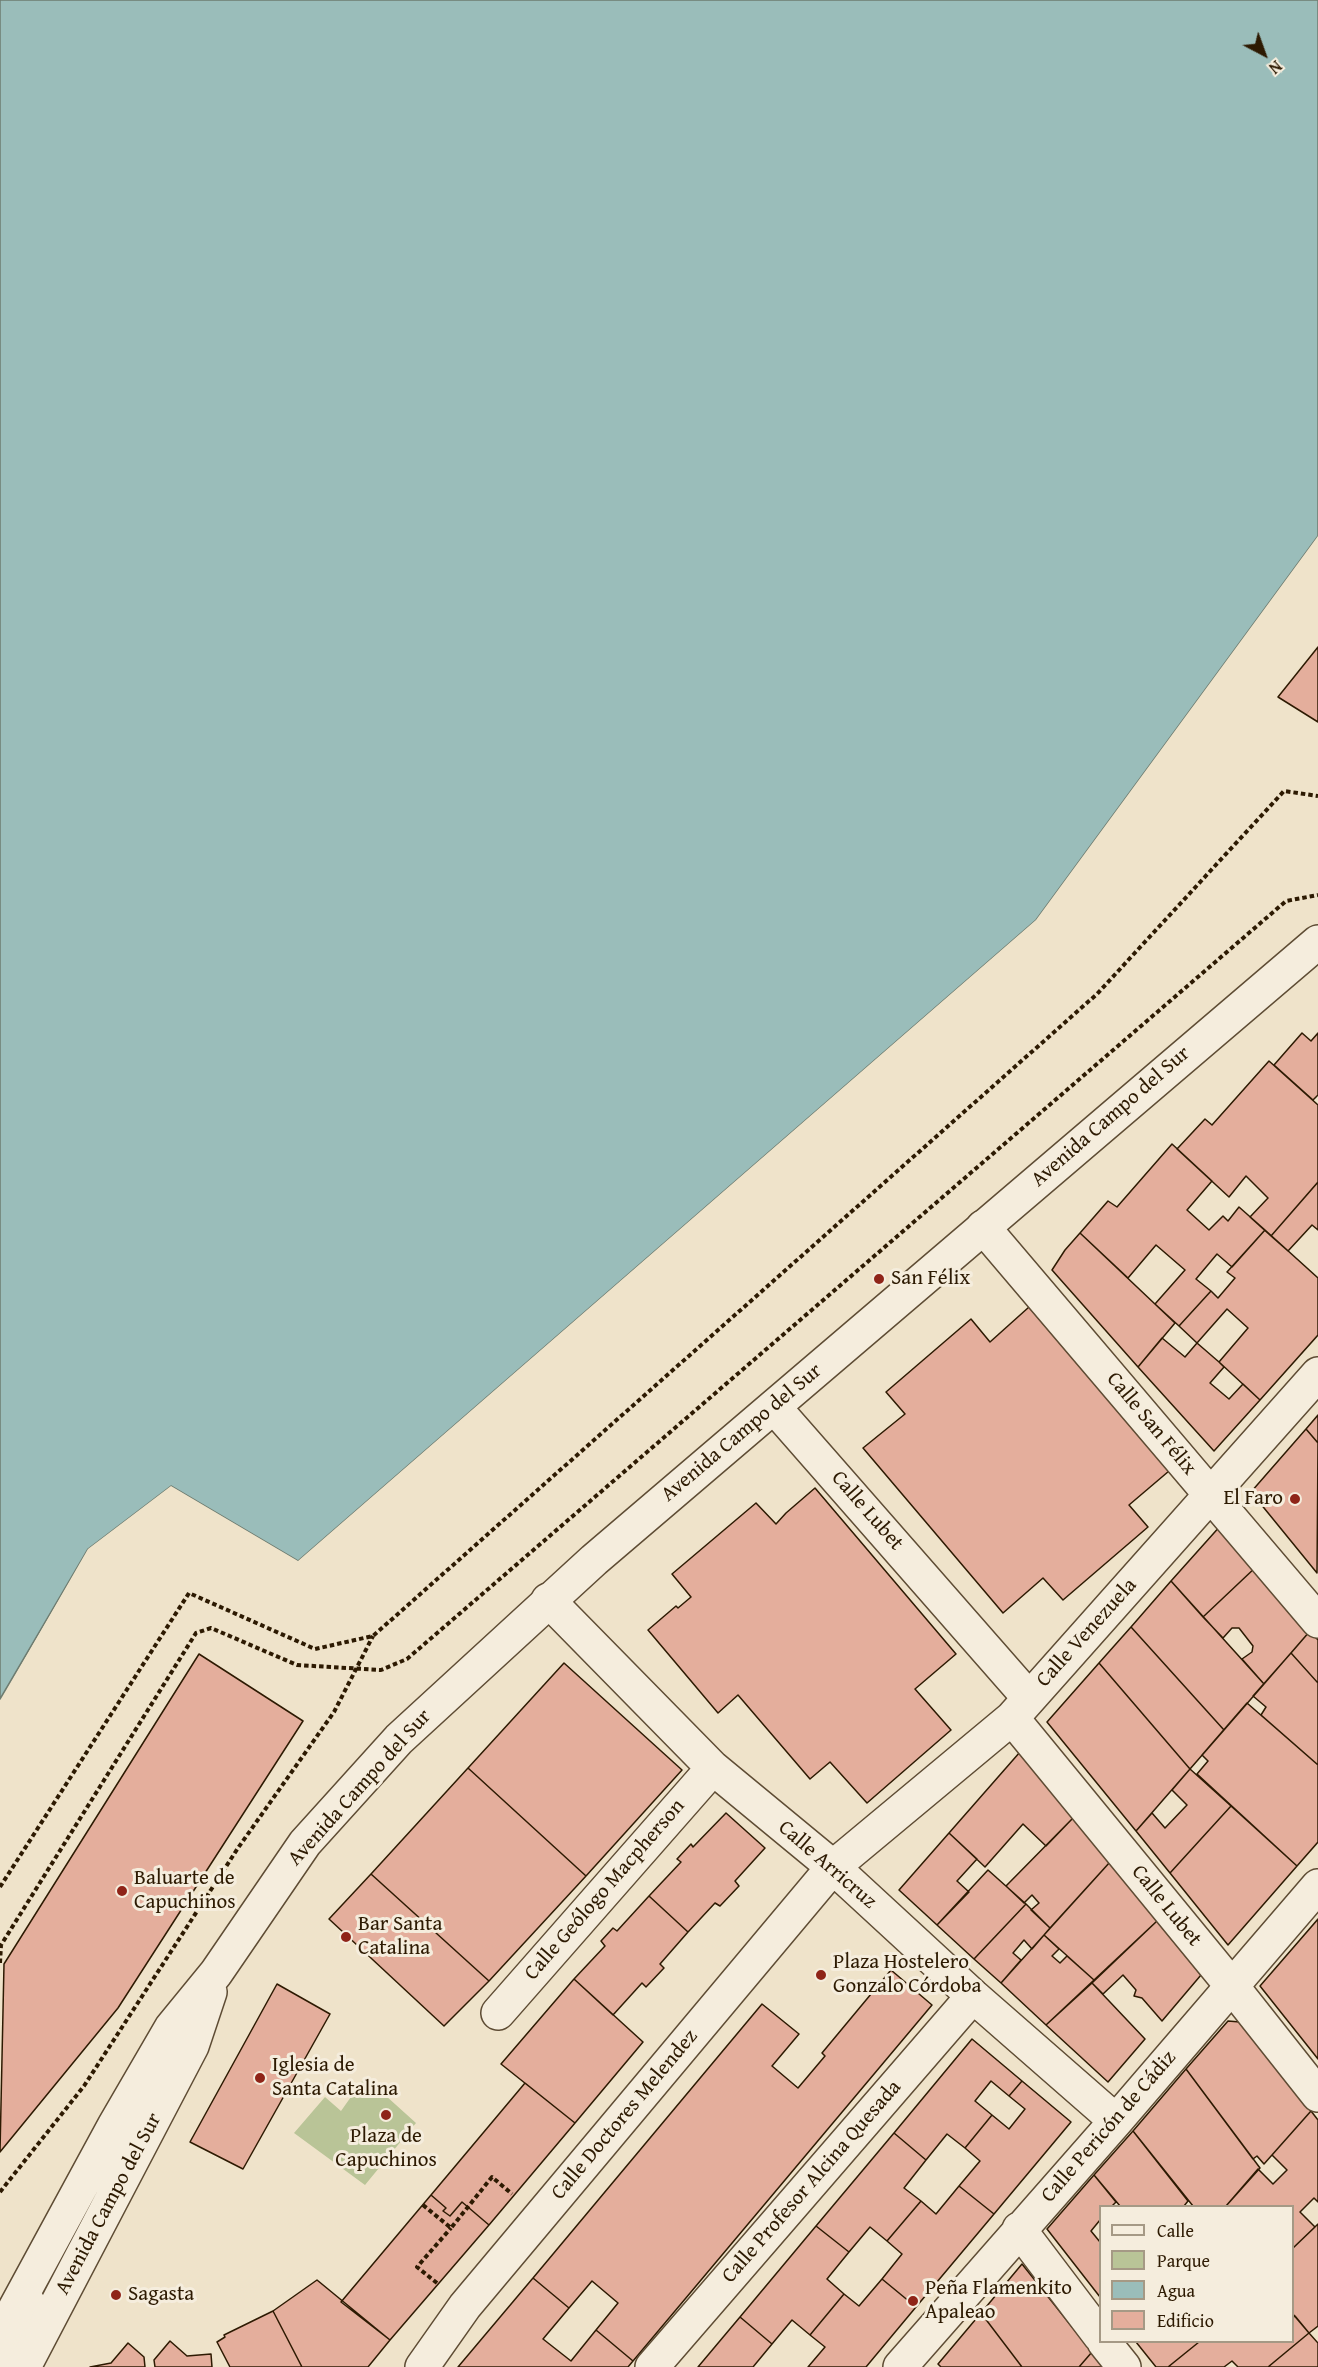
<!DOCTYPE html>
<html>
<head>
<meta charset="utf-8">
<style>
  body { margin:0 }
  #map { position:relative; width:1318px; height:2367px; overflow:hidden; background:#efe3ca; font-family:"Gentium Book Plus",serif }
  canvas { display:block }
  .legend { position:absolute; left:1099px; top:2205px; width:195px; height:138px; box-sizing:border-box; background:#f5eddd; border:2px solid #a59985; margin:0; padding:8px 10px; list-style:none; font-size:18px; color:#2d1a02 }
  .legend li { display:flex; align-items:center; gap:12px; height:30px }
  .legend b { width:30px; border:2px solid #a59985 }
  .north { position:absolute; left:1234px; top:24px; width:60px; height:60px; -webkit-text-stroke:4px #f5eddd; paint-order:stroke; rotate:139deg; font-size:16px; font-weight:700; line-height:24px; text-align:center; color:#2d1a02 }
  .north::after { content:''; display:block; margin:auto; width:21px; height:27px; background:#2d1a02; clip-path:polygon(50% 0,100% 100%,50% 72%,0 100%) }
</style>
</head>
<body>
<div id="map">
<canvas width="1318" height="2367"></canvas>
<ul class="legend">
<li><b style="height:8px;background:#f5eddd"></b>Calle</li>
<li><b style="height:16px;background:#b9c497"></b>Parque</li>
<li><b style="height:16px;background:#9abdba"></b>Agua</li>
<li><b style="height:16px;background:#e4ae9c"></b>Edificio</li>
</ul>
<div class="north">N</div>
</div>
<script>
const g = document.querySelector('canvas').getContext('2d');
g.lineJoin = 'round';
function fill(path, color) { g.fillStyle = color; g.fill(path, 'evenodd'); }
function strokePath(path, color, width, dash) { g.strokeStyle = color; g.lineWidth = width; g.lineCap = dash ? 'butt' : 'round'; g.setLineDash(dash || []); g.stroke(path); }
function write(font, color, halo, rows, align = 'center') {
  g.font = font + ' "Gentium Book Plus",serif'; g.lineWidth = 6; g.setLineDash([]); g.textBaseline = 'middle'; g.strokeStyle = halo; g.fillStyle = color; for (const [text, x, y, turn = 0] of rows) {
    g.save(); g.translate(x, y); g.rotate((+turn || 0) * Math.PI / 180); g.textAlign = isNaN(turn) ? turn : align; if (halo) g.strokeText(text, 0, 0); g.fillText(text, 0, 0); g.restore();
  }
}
fill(new Path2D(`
  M365,2077L416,2123L365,2185L294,2133L325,2097L341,2111Z`), '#b9c497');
const water = new Path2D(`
  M0,0H1318V536L1036,920L298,1561L171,1486L88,1549L0,1699Z`);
fill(water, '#9abdba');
strokePath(water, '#6e7c70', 1.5);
fill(new Path2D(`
  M1318,536V541L1038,922L300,1564H297L171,1489L90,1551L0,1702L88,1549L171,1486L298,1561L1036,920Z`), '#efe3ca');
const building = new Path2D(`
  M1318,647V722L1278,697Z
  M1302,1033L1311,1041L1318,1033V1095L1313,1100L1274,1065Z
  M1269,1061L1318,1105V1182L1271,1236L1250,1217L1268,1198L1246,1176L1229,1197L1177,1149L1205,1119L1212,1125Z
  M1172,1144L1212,1181L1187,1210L1209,1230L1223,1216L1228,1221L1239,1207L1265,1230L1232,1267L1217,1254L1196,1279L1211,1291L1179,1326L1155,1304L1185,1270L1156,1245L1128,1278L1080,1233L1108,1201L1117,1207Z
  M1318,1182V1230L1312,1225L1288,1251L1271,1236Z
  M1265,1230L1318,1278V1335L1260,1400L1219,1362L1248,1328L1227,1309L1197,1343L1179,1326L1211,1291L1218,1298L1235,1278L1227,1272Z
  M1080,1233L1175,1323L1138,1367L1052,1270L1065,1250Z
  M1029,1307L1169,1471L1129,1505L1148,1527L1063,1600L1043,1578L1003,1613L863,1448L905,1414L886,1392L971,1319L990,1342Z
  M1162,1338L1185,1357L1197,1343L1219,1362L1224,1367L1210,1383L1229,1399L1243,1384L1260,1400L1214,1451L1138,1367Z
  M1318,1415V1443L1306,1429Z
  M1306,1429L1318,1443L1317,1573L1251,1492Z
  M815,1488L956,1654L915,1689L951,1730L867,1803L830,1762L810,1779L738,1695L718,1713L648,1630L676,1606L678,1608L691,1597L672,1574L756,1503L776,1524L786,1513Z
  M1222,1524L1257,1566L1203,1617L1171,1581Z
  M1257,1566L1310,1631L1264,1684L1242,1659L1252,1652L1253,1646L1239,1628H1232L1223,1638L1203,1617Z
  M1171,1581L1264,1684L1224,1730L1131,1627Z
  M1131,1627L1224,1730L1190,1769L1099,1663Z
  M1310,1631L1318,1640V1683L1291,1653Z
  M1291,1653L1318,1683V1765L1261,1715L1266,1707L1253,1696Z
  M199,1654L303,1721L118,2008L0,2152L4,1964Z
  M564,1663L682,1770L586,1876L468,1768Z
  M1099,1663L1190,1769L1136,1831L1047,1722Z
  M1247,1703L1318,1765V1842L1297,1866L1197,1774L1208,1761L1202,1755Z
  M1020,1752L1073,1818L1046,1846L1023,1824L985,1867L949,1833Z
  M468,1768L586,1876L489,1981L371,1874Z
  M1190,1769L1231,1806L1170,1873L1136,1831L1152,1813L1165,1828L1187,1805L1172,1790Z
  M1231,1806L1297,1866L1228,1945L1170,1873Z
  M726,1813L765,1848L735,1881L739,1886L720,1906L715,1903L688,1932L649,1896L681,1862L677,1859L691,1844L693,1847Z
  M1073,1818L1110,1862L1050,1928L1031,1910L1039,1903L1032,1895L1024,1903L1006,1886Z
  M949,1833L977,1859L957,1881L969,1892L937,1925L899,1890Z
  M1110,1862L1157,1921L1094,1980L1044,1935Z
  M988,1870L1026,1904L974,1959L937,1925Z
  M371,1874L489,1981L444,2026L329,1919Z
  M649,1896L688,1932L660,1964L664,1968L646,1987L642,1983L613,2015L574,1979L605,1946L601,1941L613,1928L617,1931Z
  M1026,1904L1050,1928L1032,1949L1024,1940L1013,1953L1021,1960L1001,1983L974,1959Z
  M1318,1919V2059L1260,1986Z
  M1157,1921L1201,1975L1162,2021L1142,1998L1134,1996L1136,1990L1123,1975L1103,1994L1092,1983Z
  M1044,1935L1059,1949L1052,1956L1060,1963L1067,1956L1094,1980L1046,2025L1001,1983Z
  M891,1970L932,2005L633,2361L596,2330L618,2303L592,2281L569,2308L533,2278L762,2004L799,2034L772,2066L798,2088L825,2056L822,2053Z
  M574,1979L643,2042L575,2123L501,2064Z
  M1092,1983L1145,2039L1108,2082L1046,2025Z
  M277,1984L330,2014L243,2169L190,2142Z
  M1228,2021L1240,2022L1311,2111L1264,2164L1257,2156L1253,2159L1186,2069Z
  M972,2039L1022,2081L1009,2096L991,2081L975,2101L992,2115L965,2148L947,2134L926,2160L894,2133Z
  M1186,2069L1260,2168L1226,2206H1193L1133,2131Z
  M1022,2081L1071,2122L994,2214L959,2186L980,2161L965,2148L992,2115L1009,2129L1025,2109L1009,2096Z
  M525,2083L575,2123L489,2225L462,2202L450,2216L443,2211L446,2208L431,2195Z
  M1311,2111L1318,2120V2202L1314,2198L1300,2212L1315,2227L1292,2249V2206H1226L1258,2169L1273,2184L1287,2170L1272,2155Z
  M1133,2131L1188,2201L1184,2206H1120L1094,2175Z
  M894,2133L926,2160L904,2188L921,2201L887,2241L870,2227L849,2252L816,2226Z
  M1094,2175L1116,2202L1112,2206H1100V2220L1091,2231L1100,2242V2297L1047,2229Z
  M959,2186L994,2214L916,2307L882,2279L902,2254L887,2241L921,2201L936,2214Z
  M431,2195L446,2208L443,2211L450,2216L462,2202L489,2225L390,2340L341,2302Z
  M1318,2224V2326L1309,2333L1292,2313V2249Z
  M816,2226L849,2252L827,2279L844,2294L810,2335L792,2320L772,2344L740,2317Z
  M1022,2264L1092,2352L1079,2367H1022L981,2313Z
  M533,2278L569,2308L543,2339L571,2361L596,2330L633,2361L628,2367H458Z
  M882,2279L916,2307L866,2367H808L825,2347L810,2335L844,2294L859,2306Z
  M317,2280L390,2340L368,2367H302L273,2311Z
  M273,2311L302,2367H230L217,2342L225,2337L224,2335Z
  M981,2313L1022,2367H941L938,2364Z
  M1295,2316L1309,2333L1268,2367H1238L1232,2361L1224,2367H1168L1199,2342H1292V2318Z
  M740,2317L772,2344L753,2367H698Z
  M1309,2333L1318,2343V2367H1268Z
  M170,2341L187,2356L211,2354L212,2367H155L154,2360Z
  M1136,2342H1199L1168,2367H1156Z
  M128,2343L144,2357L145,2367H90L111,2363Z
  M1092,2352L1103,2367H1079Z`);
fill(building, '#e4ae9c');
strokePath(building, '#2d1a02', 1.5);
const pedestrian = new Path2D(`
  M774,1407L1029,1698
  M1231,1985L1318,2095`);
const minor = new Path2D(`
  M983,1227L1318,1621
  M548,1600L713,1768L833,1867L973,1996L1116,2121
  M1012,1718L1231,1985
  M498,2013L713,1768
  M1019,2229L1100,2336
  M1104,2342L1124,2367
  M2,2367L25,2322L28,2302
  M422,2367L465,2306L833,1867L1012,1718L1318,1374
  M652,2367L973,1996
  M900,2367L1116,2121L1318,1886`);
const tertiary = new Path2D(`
  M0,2336L114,2126L171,2028L216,1973L305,1843L399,1739L594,1560L1318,942
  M24,2367L192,2046L210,1992`);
strokePath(pedestrian, '#5e4c34', 36);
strokePath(minor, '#5e4c34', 36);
strokePath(tertiary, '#5e4c34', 36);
strokePath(new Path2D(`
  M0,1887L189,1593L315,1649L373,1636L1097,994L1284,791L1318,796
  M0,1963L1,1945L196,1633L211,1628L297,1665L381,1670L407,1659L1286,901L1318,895
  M0,2192L84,2086L238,1848L334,1712L373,1636
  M423,2205L451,2228L492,2177L512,2194
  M437,2283L417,2267L451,2228`), '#2d1a02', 4, [4.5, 3]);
strokePath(pedestrian, '#f5eddd', 33);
strokePath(minor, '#f5eddd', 33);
strokePath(tertiary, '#f5eddd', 33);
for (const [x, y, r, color] of [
  [879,1279,6,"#8f2418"],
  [1295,1499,6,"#8f2418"],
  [122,1891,6,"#8f2418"],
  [346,1937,6,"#8f2418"],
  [821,1975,6,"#8f2418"],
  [260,2078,6,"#8f2418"],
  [386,2115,6,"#8f2418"],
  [116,2295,6,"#8f2418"],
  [913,2301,6,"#8f2418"]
]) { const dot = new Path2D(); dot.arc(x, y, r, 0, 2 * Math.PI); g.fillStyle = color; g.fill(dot); strokePath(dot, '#f5eddd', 2); }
write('21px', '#2d1a02', '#f5eddd', [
  ["Avenida Campo del Sur",1111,1117,-41],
  ["Calle San Félix",1151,1424,50],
  ["Avenida Campo del Sur",742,1433,-40],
  ["Calle Lubet",867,1511,49],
  ["Calle Venezuela",1087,1633,-48],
  ["Avenida Campo del Sur",360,1788,-48],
  ["Calle Arricruz",827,1865,41],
  ["Calle Geólogo Macpherson",605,1890,-49],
  ["Calle Lubet",1166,1906,51],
  ["Calle Doctores Melendez",625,2115,-50],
  ["Calle Pericón de Cádiz",1109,2127,-49],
  ["Calle Profesor Alcina Quesada",812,2182,-49],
  ["Avenida Campo del Sur",109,2204,-62]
]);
write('21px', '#2d1a02', '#f5eddd', [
  ["San Félix",891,1279],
  ["El Faro",1283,1499,"right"],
  ["Baluarte de",134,1879],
  ["Capuchinos",134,1903],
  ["Bar Santa",358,1925],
  ["Catalina",358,1949],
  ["Plaza Hostelero",833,1963],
  ["Gonzalo Córdoba",833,1987],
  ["Iglesia de",272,2066],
  ["Santa Catalina",272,2090],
  ["Plaza de",386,2137,"center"],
  ["Capuchinos",386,2161,"center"],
  ["Peña Flamenkito",925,2289],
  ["Apaleao",925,2313],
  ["Sagasta",128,2295]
], 'left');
</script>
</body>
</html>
